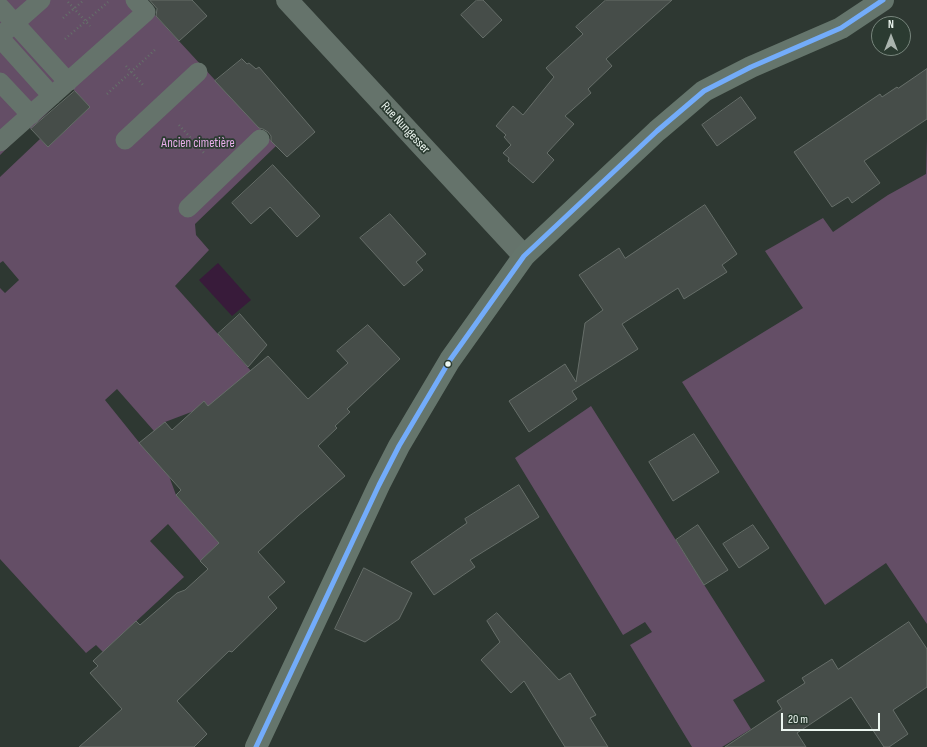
<!DOCTYPE html>
<html>
<head>
<meta charset="utf-8">
<style>
  body { margin:0 }
  #map { position:relative; width:927px; height:747px; overflow:hidden; background:#2e3832; font-family:"Sofia Sans Condensed",sans-serif }
  canvas { display:block }
  .north { position:absolute; left:871px; top:16px; width:40px; height:40px; box-sizing:border-box; background:#2b3b31; border:1px solid #78867d; border-radius:50%; rotate:0deg; font-size:11px; font-weight:700; line-height:16px; text-align:center; color:#ecf6f0 }
  .north::after { content:''; display:block; margin:auto; width:14px; height:18px; background:#aab4ae; clip-path:polygon(50% 0,100% 100%,50% 72%,0 100%) }
  .scale { position:absolute; left:781px; top:713px; width:99px; height:18px; box-sizing:border-box; border:2px solid #ecf6f0; border-top:0; padding-left:5px; font-size:12px; line-height:14px; white-space:nowrap; color:#ecf6f0; -webkit-text-stroke:3px #2b3b31; paint-order:stroke }
</style>
</head>
<body>
<div id="map">
<canvas width="927" height="747"></canvas>
<div class="north">N</div>
<div class="scale">20 m</div>
</div>
<script>
const g = document.querySelector('canvas').getContext('2d');
g.lineJoin = 'round';
function fill(path, color) { g.fillStyle = color; g.fill(path, 'evenodd'); }
function strokePath(path, color, width, dash) { g.strokeStyle = color; g.lineWidth = width; g.lineCap = dash ? 'butt' : 'round'; g.setLineDash(dash || []); g.stroke(path); }
function write(font, color, halo, rows, align = 'center') {
  g.font = font + ' "Sofia Sans Condensed",sans-serif'; g.lineWidth = 3.5; g.setLineDash([]); g.textBaseline = 'middle'; g.strokeStyle = halo; g.fillStyle = color; for (const [text, x, y, turn = 0] of rows) {
    g.save(); g.translate(x, y); g.rotate((+turn || 0) * Math.PI / 180); g.textAlign = isNaN(turn) ? turn : align; if (halo) g.strokeText(text, 0, 0); g.fillText(text, 0, 0); g.restore();
  }
}
fill(new Path2D(`
  M0,0H141L276,146L195,224L196,235L209,250L175,286L285,409L208,406L204,401L194,411L165,422L154,431L117,389L105,400L138,441L169,476L176,495L219,543L200,561L168,524L150,541L184,577L103,652L96,645L86,653L0,559V288L5,293L19,280L3,261L0,263V177L40,139L48,147L90,107L72,88L31,129L29,127L0,155Z
  M927,138V624L886,563L825,605L682,382L803,308L765,251L823,218L833,232L888,195L926,174Z
  M591,406L765,681L733,700L751,729L722,747H692L630,645L652,632L645,622L623,635L515,458Z`), '#644e66');
fill(new Path2D(`
  M218,263L251,300L232,316L199,280Z`), '#381b3a');
const building = new Path2D(`
  M150,0H192L207,16L179,41L156,16L157,9Z
  M477,0H483L502,20L483,38L461,15Z
  M606,0H672L606,59L612,66L588,89L591,93L565,116L574,124L547,153L554,160L533,183L508,161L509,158L503,153L511,145L504,137L506,135L496,126L513,106L523,115L554,77L546,68L583,34L576,27Z
  M242,59L247,64L249,63L256,69L259,67L315,132L287,157L271,141V136L268,132L263,129L259,128L215,81Z
  M927,69V119L864,161L880,183L852,203L848,197L832,207L794,152L880,94L882,97L897,87L898,88Z
  M75,91L90,107L48,147L31,129Z
  M741,97L756,118L717,146L702,125Z
  M273,165L320,216L297,237L270,207L251,224L232,203Z
  M705,205L737,254L722,265L727,272L684,299L678,288L622,324L638,349L572,391L577,399L529,432L509,401L565,364L576,382L585,323L603,310L579,275L619,248L625,258Z
  M390,214L426,254L416,262L423,270L404,286L360,238Z
  M240,314L267,345L248,367L218,334Z
  M368,325L400,359L347,409L350,412L335,426L337,428L318,446L345,476L298,516L258,552L285,582L268,597L277,608L232,652L229,651L177,701L207,734L194,747H79L122,709L90,673L98,666L93,661L136,621L140,625L177,593L185,590L208,569L200,561L219,543L176,495L181,490L139,443L165,422L172,430L204,401L208,406L268,356L308,399L348,363L337,351Z
  M694,434L719,472L673,501L649,462Z
  M519,485L539,517L470,560L475,567L434,595L411,562L467,523L465,519Z
  M698,525L728,570L704,585L676,540Z
  M753,525L769,548L739,568L723,544Z
  M364,568L412,593L399,619L365,642L335,629Z
  M497,613L559,680L570,673L596,715L590,718L608,747H565L524,681L511,693L481,660L500,642L487,621Z
  M909,622L927,649V687L893,710L908,734L889,747H884L851,697L797,733L806,747H725L782,709L777,701L805,683L802,678L832,659L838,669Z`);
fill(building, '#464d49');
strokePath(building, '#666e69', 1);
strokePath(new Path2D(`
  M68,2L90,26
  M63,18L84,0
  M65,39L108,2
  M126,66L144,86
  M107,94L157,48
  M179,125L205,154`), '#65706a', 2.5, [1, 3]);
strokePath(new Path2D(`
  M0,7L68,82
  M6,31L41,0
  M0,38L52,96
  M0,82L31,115
  M125,140L198,72
  M0,142L146,12L135,0
  M188,208L260,139`), '#65736b', 19);
strokePath(new Path2D(`
  M287,0L524,256`), '#65736b', 22);
strokePath(new Path2D(`
  M256,747L379,485L399,446L450,360L524,256L657,131L704,91L751,67L841,28L883,0`), '#65756c', 22);
strokePath(new Path2D(`
  M256,747L379,485L399,446L450,360L524,256L657,131L704,91L751,67L841,28L883,0`), '#73acfa', 5);
for (const [x, y, r, color] of [
  [448,364,3.5,"#ecf6f0"]
]) { const dot = new Path2D(); dot.arc(x, y, r, 0, 2 * Math.PI); g.fillStyle = color; g.fill(dot); strokePath(dot, '#2b3b31', 1.5); }
write('13px', '#ecf6f0', '#2b3b31', [
  ["Rue Nungesser",405,128,47]
]);
write('13px', '#e7ade9', '#2b3b31', [
  ["Ancien cimetière",198,144]
]);
</script>
</body>
</html>
